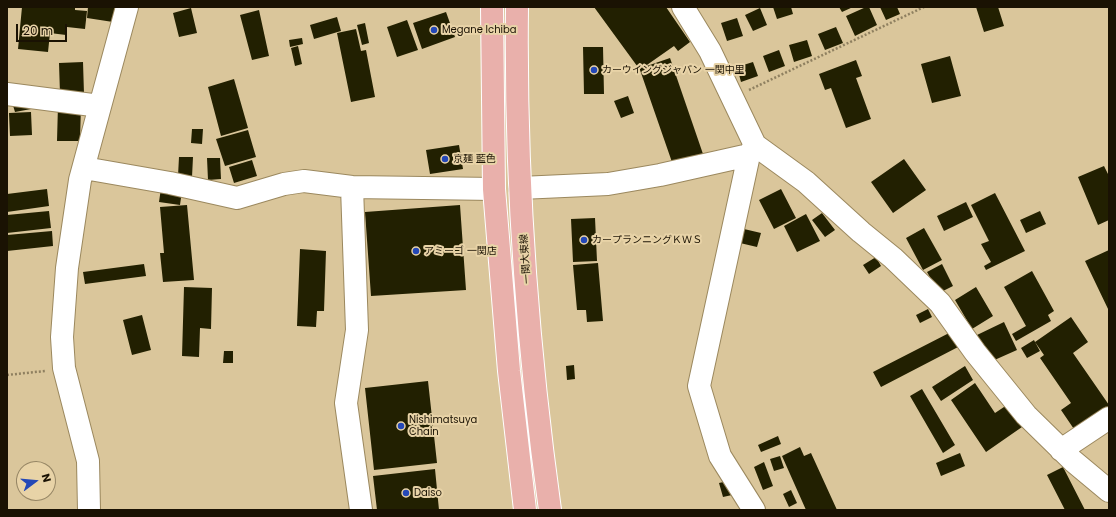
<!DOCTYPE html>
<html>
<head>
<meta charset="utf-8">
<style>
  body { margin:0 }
  #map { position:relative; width:1116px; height:517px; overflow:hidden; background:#dac69b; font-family:Poppins,sans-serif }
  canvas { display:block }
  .frame { position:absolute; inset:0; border:8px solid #1a1203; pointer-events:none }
  .north { position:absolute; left:16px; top:461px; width:40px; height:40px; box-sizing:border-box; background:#e8d3a7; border:1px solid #968665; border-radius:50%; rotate:74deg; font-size:11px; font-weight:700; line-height:16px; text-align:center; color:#1a1203 }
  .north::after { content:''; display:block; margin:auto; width:14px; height:18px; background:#2448b7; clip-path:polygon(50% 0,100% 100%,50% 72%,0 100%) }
  .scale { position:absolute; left:16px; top:24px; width:51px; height:18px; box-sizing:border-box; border:2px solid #1a1203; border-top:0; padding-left:5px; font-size:12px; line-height:14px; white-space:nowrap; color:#1a1203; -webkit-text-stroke:3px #e8d3a7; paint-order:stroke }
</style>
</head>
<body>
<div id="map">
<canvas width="1116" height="517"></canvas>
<div class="frame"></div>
<div class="north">N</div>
<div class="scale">20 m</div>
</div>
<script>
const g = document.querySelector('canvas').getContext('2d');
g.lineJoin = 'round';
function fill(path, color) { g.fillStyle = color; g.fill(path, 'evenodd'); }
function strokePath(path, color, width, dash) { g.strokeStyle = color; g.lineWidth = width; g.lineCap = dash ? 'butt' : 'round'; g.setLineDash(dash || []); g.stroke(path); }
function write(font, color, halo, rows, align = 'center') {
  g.font = font + ' Poppins,"Noto Sans JP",sans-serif'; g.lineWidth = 4; g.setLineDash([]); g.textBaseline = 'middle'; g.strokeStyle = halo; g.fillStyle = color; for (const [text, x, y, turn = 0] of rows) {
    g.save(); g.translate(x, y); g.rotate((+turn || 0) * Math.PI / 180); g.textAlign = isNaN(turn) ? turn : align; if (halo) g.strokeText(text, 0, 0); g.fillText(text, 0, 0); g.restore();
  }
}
fill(new Path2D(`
  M22,7H75V10L87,11L85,29L67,27L66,35L50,33L48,52L18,49Z
  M88,7H115L113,22L87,18Z
  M594,7H666L690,42L678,51L674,46L644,67L670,58L703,154L673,165L640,70Z
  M773,7H791L793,14L777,19Z
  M839,7H853L842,12Z
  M866,7H869L877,25L855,36L846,16Z
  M880,7H897L900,14L886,20Z
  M976,7H998L1004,26L984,32Z
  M191,8L197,33L179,37L173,13Z
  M760,8L767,25L753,31L745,15Z
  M259,10L269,56L252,60L240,15Z
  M446,12L455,37L422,49L413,23Z
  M337,17L341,31L314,39L310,25Z
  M737,18L743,36L727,41L721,23Z
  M407,20L418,50L397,57L387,27Z
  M365,23L369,43L362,45L357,25Z
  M836,27L843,43L825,50L818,34Z
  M356,29L361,51L366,50L375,97L351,102L337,33Z
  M302,38L303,44L290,47L289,40Z
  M807,40L812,56L794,62L789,45Z
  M298,46L302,64L295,66L291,48Z
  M583,47H603L604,94H584Z
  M779,50L785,66L769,72L763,56Z
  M950,56L961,96L932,103L921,64Z
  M856,60L862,76L856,78L871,119L846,128L831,88L825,90L819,74Z
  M83,62L84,94H60L59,63Z
  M753,62L758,76L741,82L737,67Z
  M234,79L248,128L221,136L208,87Z
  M28,95L31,109L15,112L11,99Z
  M628,96L634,113L621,118L614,101Z
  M58,105H81L80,141H57Z
  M31,112L32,135L10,136L9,113Z
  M192,129H203L202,144L191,143Z
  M248,130L256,157L225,166L216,139Z
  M459,145L463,169L430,174L426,150Z
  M179,157H193L192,177L178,176Z
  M207,158H220L221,179L208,180Z
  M904,159L926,190L893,213L871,182Z
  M252,160L257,176L234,183L229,167Z
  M1104,166L1109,176V220L1098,225L1078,177Z
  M161,188L182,191L180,205L159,202Z
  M47,189L49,206L7,212V194Z
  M781,189L796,218L774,229L759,200Z
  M995,193L1025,251L986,270L984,266L991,262L981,244L989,241L971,205Z
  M966,202L973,217L944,231L937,216Z
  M187,205L194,280L163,282L160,253H164L160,207Z
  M460,205L466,290L371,296L365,212Z
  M49,211L51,228L7,233V215Z
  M1040,211L1046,224L1026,233L1020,220Z
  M822,213L835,230L825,237L812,220Z
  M806,214L820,241L797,252L784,226Z
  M595,218L597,261L573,262L571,219Z
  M924,228L942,260L923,270L906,238Z
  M744,229L761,233L757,247L740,243Z
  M52,231L53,246L7,251V235Z
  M300,249L326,251L324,311H317L316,327L297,326Z
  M1109,250V311L1085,261Z
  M876,257L881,266L869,274L863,265Z
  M598,263L603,321L587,322L586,310H577L573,265Z
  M144,264L146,276L85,284L83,272Z
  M942,264L953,286L939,293L927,272Z
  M1032,271L1054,311L1048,315L1051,321L1016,341L1012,334L1026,326L1004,287Z
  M184,287L212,288L211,329L200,328L199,357L182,356Z
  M976,287L993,316L972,329L955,300Z
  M928,309L932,317L920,323L916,315Z
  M142,315L151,350L132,355L123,320Z
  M1071,317L1088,342L1073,353L1109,405V413L1078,435L1061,410L1071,403L1040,358L1044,355L1035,342L1040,351L1027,358L1021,348L1034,340L1035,342Z
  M1004,322L1017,350L990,362L977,335Z
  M953,331L960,346L881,387L873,372Z
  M224,351H233V363H223Z
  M574,365L575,379L567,380L566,366Z
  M965,366L973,380L941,401L932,387Z
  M428,381L437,463L374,470L365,388Z
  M975,383L995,413L1007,405L1022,427L986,452L951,400Z
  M922,389L955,445L943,453L910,396Z
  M778,436L781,444L761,452L758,445Z
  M800,447L804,456L811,453L837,510H806L782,456Z
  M960,453L965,466L941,476L936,463Z
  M780,456L784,468L774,471L770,459Z
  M764,462L773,486L763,490L754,467Z
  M1063,467L1085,510H1065L1047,475Z
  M435,469L439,510H377L373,476Z
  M728,481L732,495L723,497L719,483Z
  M791,490L797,503L789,507L783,494Z`), '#222001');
const minor = new Path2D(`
  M683,7L710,51L755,145L806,182L861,232L893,258L940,303L975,352L1026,415L1073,461L1109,491
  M7,94L100,106
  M84,168L170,183L237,198L284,184L304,181L352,187L494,189
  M352,187L357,330L346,403L361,510
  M520,188L608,184L660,175L749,155
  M1061,450L1109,418
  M89,510L88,461L64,368L62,337L67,268L80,180L127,7
  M754,510L720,456L699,386L749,155L755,145`);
const major = new Path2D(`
  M492,7L494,189L509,371L525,510
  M517,7C515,175 527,344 550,510`);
strokePath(minor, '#9b885e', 24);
strokePath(major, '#fff', 24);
strokePath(new Path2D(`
  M749,90L924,7
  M7,375L45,371`), '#8f8060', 2.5, [2, 2]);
strokePath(minor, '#fff', 22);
strokePath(major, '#e9b0ab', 22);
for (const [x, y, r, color] of [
  [434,30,4,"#2448b7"],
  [594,70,4,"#2448b7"],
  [445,159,4,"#2448b7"],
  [584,240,4,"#2448b7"],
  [416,251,4,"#2448b7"],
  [401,426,4,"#2448b7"],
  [406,493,4,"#2448b7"]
]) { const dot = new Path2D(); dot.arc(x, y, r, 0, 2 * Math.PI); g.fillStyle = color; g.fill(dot); strokePath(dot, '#e8d3a7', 1.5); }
write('10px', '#1a1203', '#e8d3a7', [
  ["Megane Ichiba",442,30],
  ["カーウイングジャパン 一関中里",602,70],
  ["京麺 藍色",453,159],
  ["カープランニングＫＷＳ",592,240],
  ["アミーゴ 一関店",424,251],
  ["Nishimatsuya",409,420],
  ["Chain",409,432],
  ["Daiso",414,493]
], 'left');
write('10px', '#1a1203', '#e8d3a7', [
  ["一関大東線",526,259,-94]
]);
</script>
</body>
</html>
